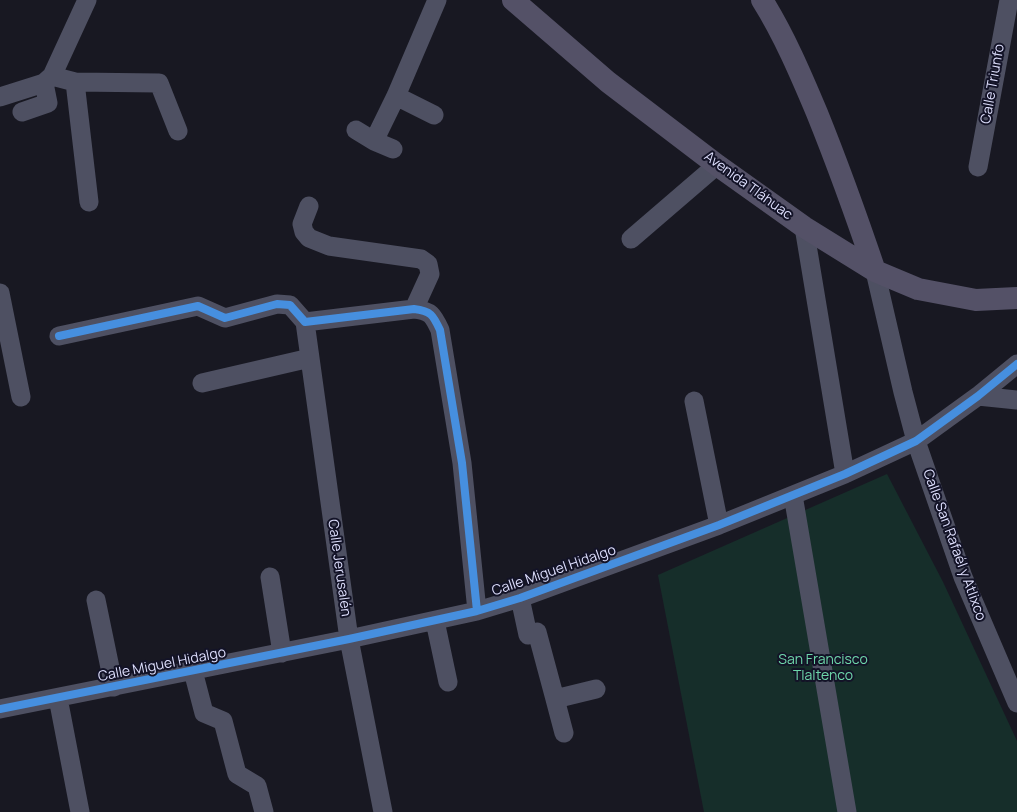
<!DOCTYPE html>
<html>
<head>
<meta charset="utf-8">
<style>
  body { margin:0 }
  canvas { display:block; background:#181822 }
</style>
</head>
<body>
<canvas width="1017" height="812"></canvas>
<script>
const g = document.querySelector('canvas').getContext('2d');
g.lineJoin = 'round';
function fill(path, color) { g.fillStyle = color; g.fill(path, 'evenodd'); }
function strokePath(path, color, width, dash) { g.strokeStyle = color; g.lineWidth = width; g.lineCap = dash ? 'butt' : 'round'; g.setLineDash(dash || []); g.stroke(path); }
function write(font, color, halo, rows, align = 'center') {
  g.font = font + ' Manrope,sans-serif'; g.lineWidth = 4; g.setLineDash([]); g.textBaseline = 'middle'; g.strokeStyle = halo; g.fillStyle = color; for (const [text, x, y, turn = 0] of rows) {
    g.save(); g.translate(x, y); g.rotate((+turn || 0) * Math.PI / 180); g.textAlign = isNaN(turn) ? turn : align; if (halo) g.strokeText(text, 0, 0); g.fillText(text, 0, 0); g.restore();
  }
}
fill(new Path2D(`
  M887,474L943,582L1017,741V812H704L658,575Z`), '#162e2a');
strokePath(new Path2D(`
  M52,76L75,82L159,83L178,131
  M75,82L89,202
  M396,96L434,115
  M0,97L44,83L52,76L87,0
  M22,112L48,103L44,83
  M356,130L374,141L393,149
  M374,141L396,96L437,0
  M978,167L1009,0
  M309,206L302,224L304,232L309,238L329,246L421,259L428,264L430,274L414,309
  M804,227L845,474
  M631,239L717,165
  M875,271L903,392L916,441L963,577L1017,703
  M0,293L21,397
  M305,322L349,639L383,812
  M59,336L198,306L225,318L277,304L290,305L305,322L414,309C431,311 433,315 440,330L462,463L477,611
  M202,383L310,358
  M978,396L1017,400
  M694,401L719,525
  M793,495L847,812
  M270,577L282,653
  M520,598L528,635L537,632L555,699L596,689
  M96,600L114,687
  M435,621L448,682
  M193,671L204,713L223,721L237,774L257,786L264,812
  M58,698L80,812
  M555,699L564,733
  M0,709L349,639L477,611L520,598L719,525L845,474L916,441L978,396L1017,364`), '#4e5062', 19);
strokePath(new Path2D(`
  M513,0L608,82L717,165L804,227L875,271L918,289L976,300L1017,298
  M762,0C784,35 801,75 817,113C838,165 857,218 875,271`), '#545167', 22);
strokePath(new Path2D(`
  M59,336L198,306L225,318L277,304L290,305L305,322L414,309C431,311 433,315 440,330L462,463L477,611
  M0,709L349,639L477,611L520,598L719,525L845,474L916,441L978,396L1017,364`), '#468fdf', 8);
write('14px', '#dddefc', '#131327', [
  ["Calle Triunfo",993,84,-80],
  ["Avenida Tláhuac",748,186,36],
  ["Calle San Rafaél y Atlixco",954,545,70],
  ["Calle Jerusalén",339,568,82],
  ["Calle Miguel Hidalgo",554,571,-19],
  ["Calle Miguel Hidalgo",162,665,-11]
]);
write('14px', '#6ed6aa', '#131327', [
  ["San Francisco",823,660],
  ["Tlaltenco",823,676]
]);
</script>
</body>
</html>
